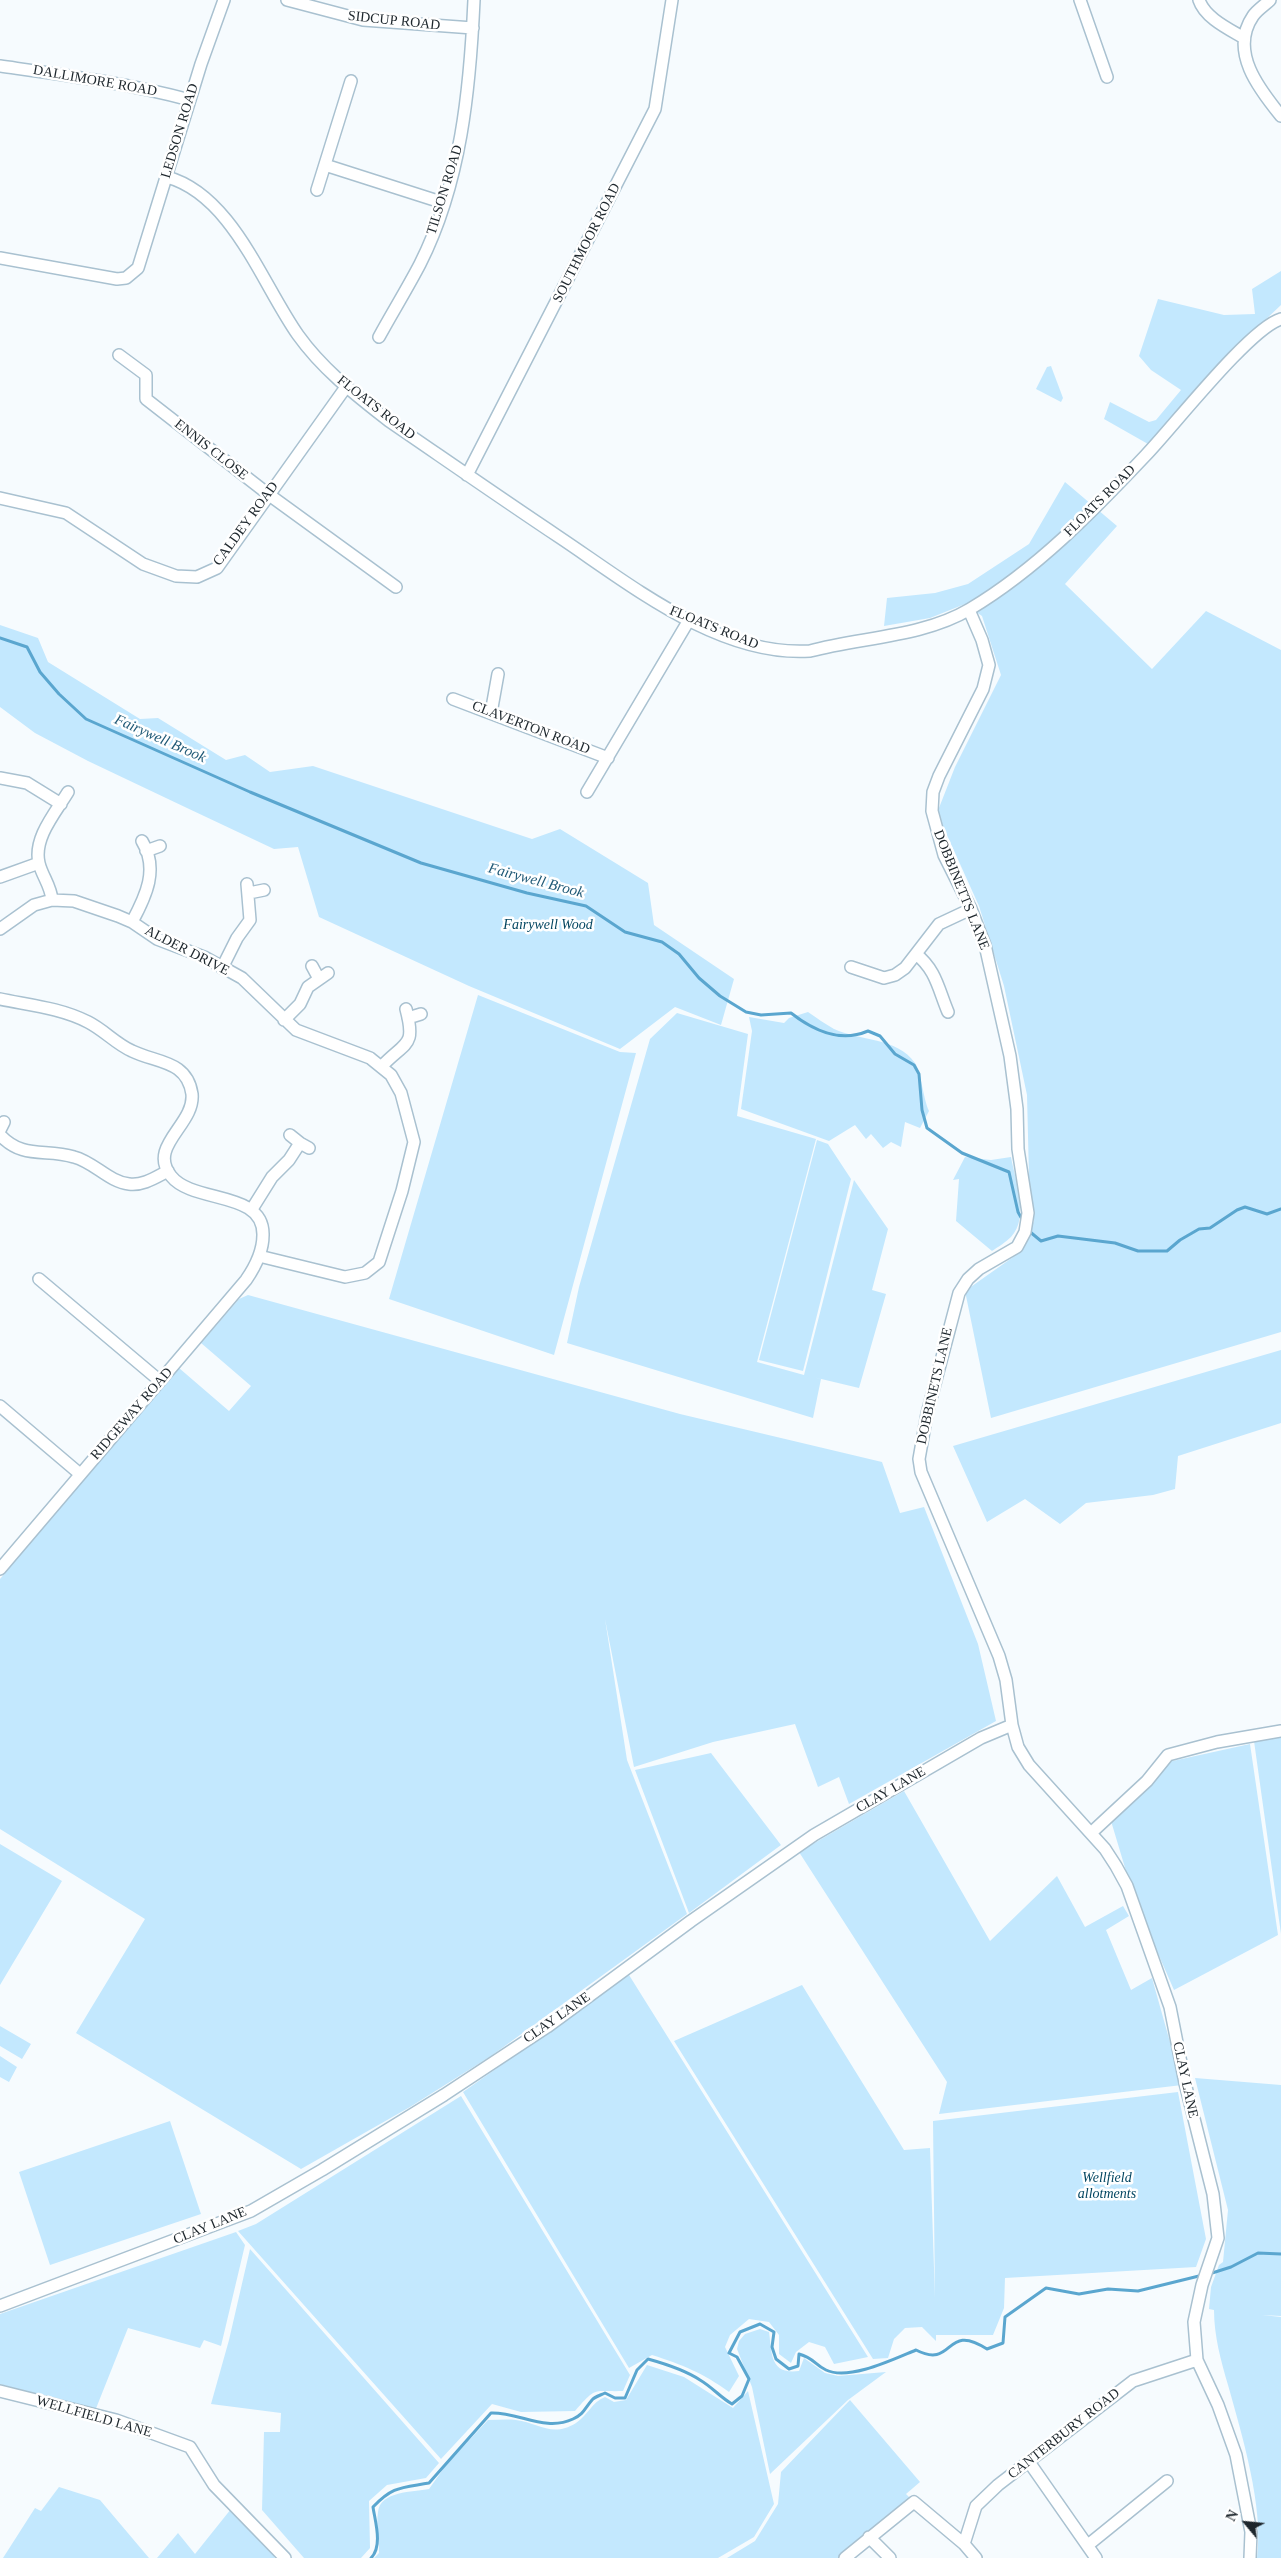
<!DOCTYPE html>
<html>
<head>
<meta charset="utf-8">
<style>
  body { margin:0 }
  #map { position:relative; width:1281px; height:2558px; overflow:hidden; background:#f6fbfe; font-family:"Times New Roman",serif }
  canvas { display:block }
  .north { position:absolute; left:1221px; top:2498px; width:50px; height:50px; -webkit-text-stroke:4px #fff; paint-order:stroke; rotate:298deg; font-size:14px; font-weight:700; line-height:20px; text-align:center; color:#1d262c }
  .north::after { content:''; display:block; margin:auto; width:18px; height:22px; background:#1d262c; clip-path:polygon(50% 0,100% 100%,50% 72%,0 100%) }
</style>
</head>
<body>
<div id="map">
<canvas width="1281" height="2558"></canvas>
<div class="north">N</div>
</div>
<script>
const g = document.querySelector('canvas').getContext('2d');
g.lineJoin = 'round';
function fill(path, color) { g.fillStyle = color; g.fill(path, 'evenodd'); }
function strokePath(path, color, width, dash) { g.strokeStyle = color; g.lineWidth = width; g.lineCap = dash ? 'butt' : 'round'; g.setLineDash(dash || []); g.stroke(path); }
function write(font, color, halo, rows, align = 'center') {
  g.font = font + ' "Times New Roman",serif'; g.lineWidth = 5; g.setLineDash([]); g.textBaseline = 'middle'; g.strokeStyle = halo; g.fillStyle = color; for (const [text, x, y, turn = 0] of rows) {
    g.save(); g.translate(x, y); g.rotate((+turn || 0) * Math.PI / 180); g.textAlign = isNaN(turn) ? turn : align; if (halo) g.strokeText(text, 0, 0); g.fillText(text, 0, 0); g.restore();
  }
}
fill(new Path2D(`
  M1281,271V305L1220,363L1148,444L1104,419L1110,402L1149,422L1156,420L1181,390L1151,370L1139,356L1158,299L1224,315L1255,314L1252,289Z
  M1051,366L1063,398L1061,402L1036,389L1047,367Z
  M1065,482L1117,526L1065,584L1152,669L1206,611L1281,650V1332L991,1418L965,1291L1016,1255L1034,1221L1029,1177L1027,1095L1004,986L979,906L937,813L955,767L1001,675L982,616L965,604L930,618L884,626L887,598L935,593L968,584L1029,544Z
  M0,625L38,638L48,662L140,719L158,718L226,760L245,755L270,772L313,766L532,839L560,829L648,883L654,925L734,979L721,1025L675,1007L620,1049L469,986L319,917L298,847L274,849L187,808L88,761L35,733L0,707Z
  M478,995L620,1052L636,1053L554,1355L389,1299Z
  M808,1012C817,1018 825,1024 834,1029C859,1041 897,1037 915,1063C921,1071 923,1098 929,1111L920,1128L905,1122L901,1147L891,1142L883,1148L871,1134L866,1139L855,1125L829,1141L741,1109L752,1031L749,1017L784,1023L789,1018Z
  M677,1013L748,1034L737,1116L816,1139L757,1362L804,1375L854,1180L888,1229L872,1290L886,1294L859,1388L813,1377L821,1379L813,1418L567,1343L579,1287L650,1039Z
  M817,1140L828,1144L851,1179L803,1371L759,1360Z
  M965,1157L991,1160L1011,1157C1015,1180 1030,1217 1011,1237C1006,1242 998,1247 992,1251L956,1221L959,1179L953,1180Z
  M248,1295L680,1414L882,1462L900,1513L924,1507L978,1644L996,1721L849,1804L839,1777L818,1787L795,1724L713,1742L634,1767L605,1619L627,1760L687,1914L491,2056L410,2107L301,2169L76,2033L145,1919L0,1829V1579L179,1368L229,1411L251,1386L201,1343L239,1299Z
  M1281,1350V1423L1178,1456L1175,1489L1153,1495L1086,1503L1060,1524L1025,1499L987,1522L953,1446Z
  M1281,1737V1934L1254,1741Z
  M1250,1744L1278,1935L1174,1990L1135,1901L1111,1821L1168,1762Z
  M711,1753L781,1845L689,1913L635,1770Z
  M904,1791L990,1941L1057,1876L1085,1927L1123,1906L1129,1916L1106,1930L1131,1990L1152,1978L1182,2085L939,2114L947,2082L799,1852Z
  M0,1844L62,1881L0,1985Z
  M629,1975L868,2357L834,2364L825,2347L809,2342L796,2352L791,2363L779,2354V2335L769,2322L749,2319L730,2335L725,2347L739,2376L729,2392C703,2373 683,2365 652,2355L629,2368L463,2092Z
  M802,1985L904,2150L930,2148L935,2298L933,2121L1178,2092L1206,2239L1196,2267L1005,2278L1004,2308L993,2335H936V2341L922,2327L905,2328L894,2339L888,2358L873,2359L674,2041Z
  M0,2026L31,2044L22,2059L0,2046Z
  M0,2056L17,2067L9,2082L0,2077Z
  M1195,2078L1281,2085V2316L1262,2315L1281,2317V2558H1257C1264,2507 1242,2435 1228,2385C1221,2361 1214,2336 1214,2310L1209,2309L1211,2287L1219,2265L1223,2262L1228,2210Z
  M461,2096L630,2375L623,2391C592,2392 597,2386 575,2411L521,2412L492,2404L441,2459L238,2231L256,2224Z
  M170,2121L201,2214L50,2265L19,2172Z
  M236,2232L245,2245L221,2346L204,2340L200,2348L128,2328L95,2411L0,2384V2314Z
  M250,2249L439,2463L426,2478L387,2485L369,2501L370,2548L361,2558H304L262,2510L264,2432H280L281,2413L211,2404L229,2340Z
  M760,2329L769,2332C772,2352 769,2375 799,2371L804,2358L825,2373L838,2376L886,2372L848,2400L770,2474L752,2387L737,2349L739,2341L745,2334Z
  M647,2365L684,2377L733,2408L748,2391L774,2504L754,2537L718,2558H374L379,2553C379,2539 376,2525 378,2512C380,2491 413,2492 429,2489L446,2465L488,2420C497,2420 507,2419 516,2420C539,2423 552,2438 576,2423C588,2415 592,2402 605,2397L614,2402L626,2400Z
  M850,2400L920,2482L906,2494L914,2502L845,2558H727L755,2541L778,2504L781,2472Z
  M59,2487L100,2500L149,2558H3L35,2508L41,2511Z
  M231,2509L277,2555L274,2558H157L178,2533L195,2554Z`), '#c3e8fe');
strokePath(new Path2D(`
  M0,638L27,647L40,672L59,694L86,719L250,792L421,863L527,893L586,906L625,932L662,942L679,954L699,978L720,996L746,1012L761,1015L791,1013C814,1031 840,1043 868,1031L880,1036L895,1054L914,1065L919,1074L922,1110L927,1128L962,1153L1009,1172L1018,1212L1023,1221
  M1029,1231L1041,1241L1058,1236L1115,1243L1138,1251H1167L1180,1240L1199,1229L1210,1228L1237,1210L1245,1207L1267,1214L1281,1209
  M1209,2274L1231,2267L1258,2253L1281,2254
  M371,2558C383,2546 375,2521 373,2507C393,2486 401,2488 429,2483L491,2413C519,2412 545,2432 573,2419C584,2414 585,2408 592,2400C594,2397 601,2395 605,2393L615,2398H625L637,2370L648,2359C666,2364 685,2370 700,2380C712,2387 720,2397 732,2404L742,2396L749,2379L737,2357L729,2353L740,2332L760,2324L774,2332L772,2347L776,2359L789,2369L798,2366L799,2354C814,2358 815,2365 826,2370C849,2381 894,2359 916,2350C955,2370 944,2321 987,2349L1003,2343L1005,2317L1046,2288L1079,2294L1108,2289L1138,2291L1203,2275`), '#5aa6cf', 3);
const minor = new Path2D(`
  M287,0L363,20L473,28
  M1080,0L1107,77
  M1199,0C1205,18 1229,29 1244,38
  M1270,0C1265,5 1257,10 1253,16C1229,51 1259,89 1281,116
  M0,66C64,75 127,83 190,100
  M325,165L444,203
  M167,177C232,195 262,284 298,335C323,370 356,395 389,421C446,460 502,499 559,537C631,585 719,657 810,651C862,637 923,637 970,609C1037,569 1093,511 1146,455C1173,427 1250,328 1281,319
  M317,190L351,81
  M0,258L117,279L126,278L138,268L201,64L224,0
  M379,337C392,313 407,289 420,264C461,183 470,89 474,0
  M119,355L146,375V399L268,494L396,587
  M467,475L655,109L672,0
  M0,498L66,513L143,564L176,576L197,577L217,568L346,387
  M969,610L982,640L989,665L983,689L939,776L933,792L932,811L944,855L971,909L985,945L1010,1056L1017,1109L1018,1149L1028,1213L1025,1232L1017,1247L979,1269L968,1279L959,1293L927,1414L919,1459L921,1472L999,1656L1006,1680L1012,1725L1018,1747L1029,1765L1105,1849L1116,1866L1127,1886L1170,2007L1185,2083L1213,2194L1218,2238L1202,2285L1194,2322L1197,2360L1218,2405L1236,2455L1251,2532L1250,2558
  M453,699L608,758
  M491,713L498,674
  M0,778L27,783L61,804
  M587,792L689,620
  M146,851L160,846
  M0,877L39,863
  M249,893L264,890
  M52,900C51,886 42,876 39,863C33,838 56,812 68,792
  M132,922C146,896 159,869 142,841
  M0,929L34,905L52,900L74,901L118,916L132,922L157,939L204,957L242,978L296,1030L370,1058L391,1075L401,1093L414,1142L402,1191L379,1262L365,1273L345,1277L259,1256
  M916,954C936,970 938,988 948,1012
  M312,966L319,979
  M851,967L884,978L895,975L905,968L939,924L971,909
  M222,968L237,938L250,920L247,884
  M0,999C29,1005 61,1008 88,1022C104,1030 116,1044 132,1051C156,1063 187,1060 192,1094C195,1125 147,1146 171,1176C193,1204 264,1190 263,1235C263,1252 255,1267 246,1280L0,1569
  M408,1018L421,1014
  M284,1020L300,1004L308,987L328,973
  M382,1066C406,1041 416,1047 406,1009
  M0,1130L4,1122
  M0,1135C24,1160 45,1148 74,1157C94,1162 109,1182 129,1184C143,1186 156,1177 168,1171
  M290,1135L300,1143L309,1148
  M252,1209L272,1177L289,1160L300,1143
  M39,1279L160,1381
  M0,1406L80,1474
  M1091,1833L1147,1781L1168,1755L1217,1742L1281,1731
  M0,2306L251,2211L322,2170L444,2095L547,2027L691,1921L814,1835L981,1738L1012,1725
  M0,2391L116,2420L190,2447L214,2485L285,2558
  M1029,2462L1096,2558
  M869,2537L890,2558
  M964,2544L976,2506L998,2485L1133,2381L1197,2360
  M1088,2545L1167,2481
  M845,2558L914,2502L964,2544L976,2558`);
strokePath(minor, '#a9c1d0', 14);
strokePath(minor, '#fff', 11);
write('14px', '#1d262c', '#fff', [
  ["SIDCUP ROAD",394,21,6],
  ["DALLIMORE ROAD",95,81,10],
  ["LEDSON ROAD",180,131,-73],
  ["TILSON ROAD",445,190,-73],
  ["SOUTHMOOR ROAD",587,243,-63],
  ["FLOATS ROAD",376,408,38],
  ["ENNIS CLOSE",211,450,38],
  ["FLOATS ROAD",1100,501,-45],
  ["CALDEY ROAD",246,524,-54],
  ["FLOATS ROAD",714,628,22],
  ["CLAVERTON ROAD",531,728,21],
  ["DOBBINETTS LANE",961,890,68],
  ["ALDER DRIVE",187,951,27],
  ["DOBBINETS LANE",935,1386,-77],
  ["RIDGEWAY ROAD",132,1414,-49],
  ["CLAY LANE",891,1790,-30],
  ["CLAY LANE",557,2018,-35],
  ["CLAY LANE",1185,2080,78],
  ["CLAY LANE",210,2226,-22],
  ["WELLFIELD LANE",94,2417,16],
  ["CANTERBURY ROAD",1064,2434,-38]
]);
write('italic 14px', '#034661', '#fff', [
  ["Fairywell Wood",548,925],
  ["Wellfield",1107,2178],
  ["allotments",1107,2194]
]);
write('italic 15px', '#1f5976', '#fff', [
  ["Fairywell Brook",160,739,24],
  ["Fairywell Brook",536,881,15]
]);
</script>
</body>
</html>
